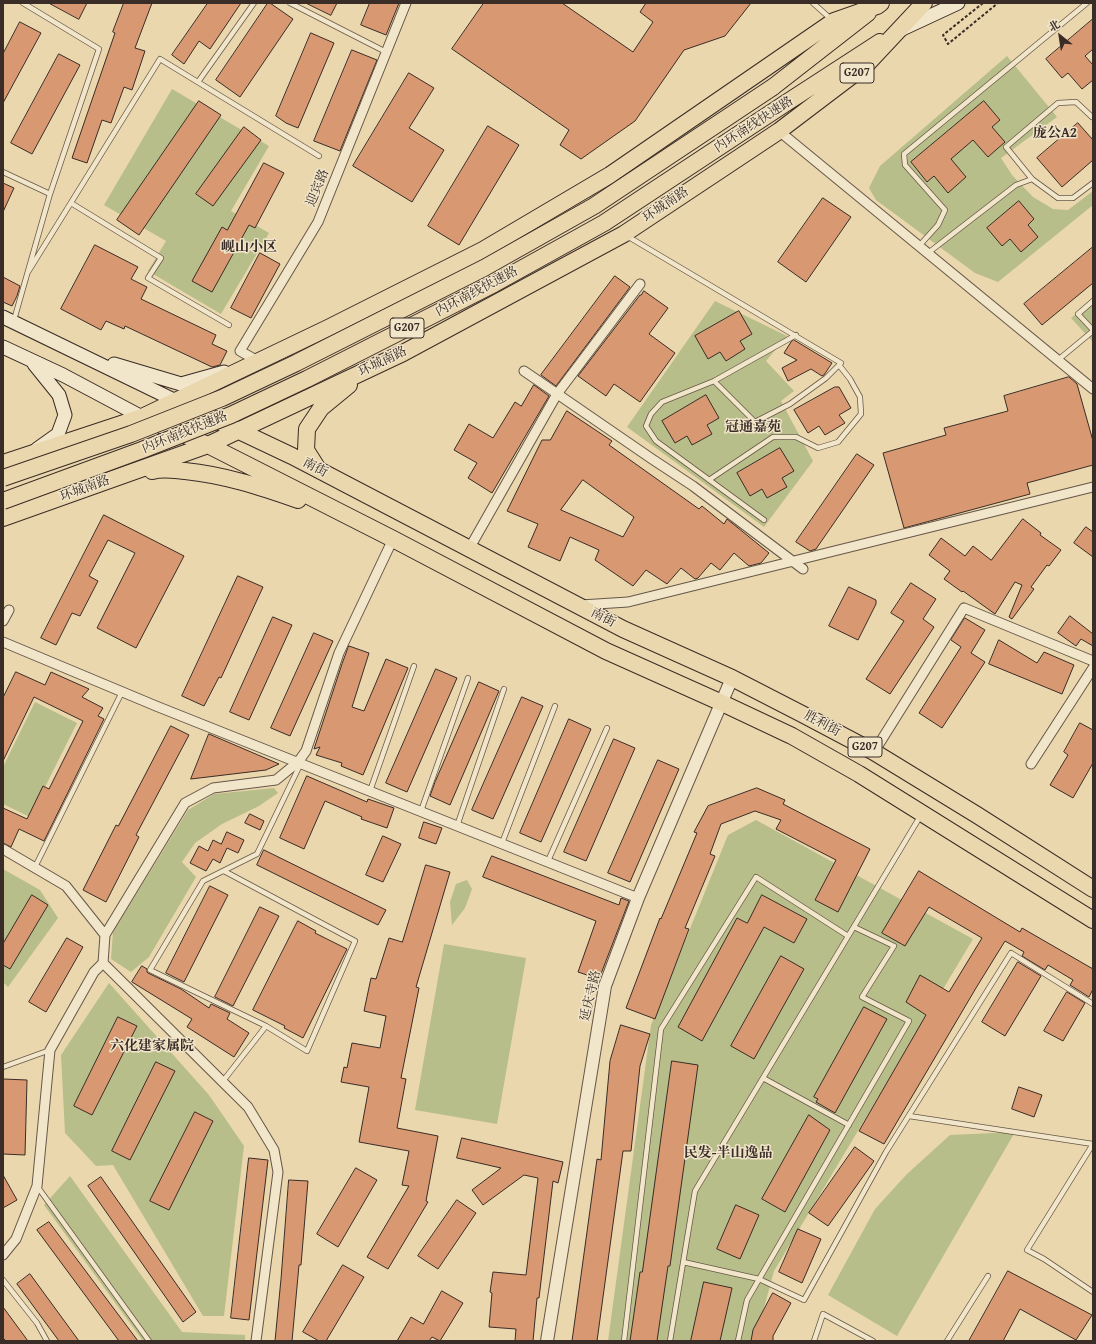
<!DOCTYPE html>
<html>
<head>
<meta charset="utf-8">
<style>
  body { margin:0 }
  #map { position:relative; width:1096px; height:1344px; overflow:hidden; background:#ead7ad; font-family:"Gentium Book Plus","Noto Serif SC",serif }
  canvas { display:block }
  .frame { position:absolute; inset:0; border:4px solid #3a2c26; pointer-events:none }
  .north { position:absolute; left:1040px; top:16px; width:40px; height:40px; -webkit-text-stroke:3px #f1e5ca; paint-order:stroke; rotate:330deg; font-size:11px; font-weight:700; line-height:16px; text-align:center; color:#3a2c26 }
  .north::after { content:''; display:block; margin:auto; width:14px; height:18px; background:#3a2c26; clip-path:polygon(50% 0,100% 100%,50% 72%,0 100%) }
</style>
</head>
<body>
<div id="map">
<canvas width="1096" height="1344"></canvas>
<div class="frame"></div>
<div class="north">北</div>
</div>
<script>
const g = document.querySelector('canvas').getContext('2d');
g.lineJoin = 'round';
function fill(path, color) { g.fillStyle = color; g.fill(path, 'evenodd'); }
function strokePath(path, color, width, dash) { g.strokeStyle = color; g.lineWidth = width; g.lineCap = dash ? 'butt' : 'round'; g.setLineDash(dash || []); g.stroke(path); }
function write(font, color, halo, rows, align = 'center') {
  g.font = font + ' "Gentium Book Plus","Noto Serif SC",serif'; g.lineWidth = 3; g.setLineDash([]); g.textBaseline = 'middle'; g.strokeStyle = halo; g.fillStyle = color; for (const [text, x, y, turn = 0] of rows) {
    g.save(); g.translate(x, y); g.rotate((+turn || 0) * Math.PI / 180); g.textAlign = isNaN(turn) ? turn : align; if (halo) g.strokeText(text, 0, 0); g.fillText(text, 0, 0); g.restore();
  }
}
fill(new Path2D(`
  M1007,56L1057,117L1001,158L1012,175L1033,197L1053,209L1068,210L1093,191V205L998,282L975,273L876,200L869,188L880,166Z
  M172,89L269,146L231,211L269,233L221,314L148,271L166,241L104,205Z
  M1093,300V340L1092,341L1071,318Z
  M715,301L787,336L766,361L794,391L781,401L813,461L764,527L627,427Z
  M35,702L77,723L30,817L3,804V767Z
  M274,788L278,793L259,806L222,824L195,843L182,862L196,877L149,957L131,972L111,959L113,932L188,810L214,794Z
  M756,820L973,939L774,1271L755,1341H608L651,1025L728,835Z
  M3,869L40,890L58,918L8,987L3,982Z
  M467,880L472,889L465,908L452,925L450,902L456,884Z
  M444,944L526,958L497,1124L415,1110Z
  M109,983L209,1095L244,1146L224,1316H203L113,1165L96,1166L65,1133L61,1055Z
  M1015,1132L897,1336L828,1295L875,1209L907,1174L950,1135Z
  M70,1176L182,1332L245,1335V1341H143L44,1205Z`), '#b8be89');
const building = new Path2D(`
  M49,3H87L79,19Z
  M124,3H152L135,48L145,51L132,90L124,87L111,123L102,120L87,163L72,158L115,33L113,32Z
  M208,3H241L210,49L199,41L184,64L172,55Z
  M268,3H270L293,19L240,97L216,80Z
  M306,3H337L331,15Z
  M370,3H399L386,35L361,25Z
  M484,3H562L633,52L653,22L640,12L646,3H751L725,36L684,50L635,121L581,159L560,145L569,130L452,49Z
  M1093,19V49L1085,56L1093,65V80L1082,89L1068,73L1062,78L1046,59Z
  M20,22L41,33L3,103V54Z
  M311,33L334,43L298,128L286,123L276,116Z
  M352,50L377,60L340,151L314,141Z
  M59,54L80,65L32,154L11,143Z
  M409,73L434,88L409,128L444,150L412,202L353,166Z
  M199,101L221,115L139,235L117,220Z
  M984,101L1000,120L992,127L1005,142L988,157L973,140L951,159L966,177L948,193L934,176L927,182L911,162Z
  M1078,123L1093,140V160L1062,187L1037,158Z
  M488,126L519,145L459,245L428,226Z
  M244,127L261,140L213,206L196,194Z
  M264,163L284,173L255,228L249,225L212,292L192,281L222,227L227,230Z
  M3,183L14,188L3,212Z
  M823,198L851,217L806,282L778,262Z
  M1019,201L1034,219L1028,225L1038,237L1021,252L1010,239L1002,246L987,228Z
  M95,245L138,267L131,279L147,287L141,299L216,335L212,344L227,351L220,365L212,367L125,326L124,329L106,321L101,330L61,309Z
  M1093,247V283L1042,325L1024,304Z
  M260,253L280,264L251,318L231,308Z
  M615,276L630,287L556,386L541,375Z
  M3,277L20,286L17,296L12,306L3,302Z
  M644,291L668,308L649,334L675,353L640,402L614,384L606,396L578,376L640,295H641Z
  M739,311L752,334L740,341L745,349L726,361L720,352L708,359L695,336Z
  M794,340L832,363L824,375L822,376L811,369L788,381L782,368L797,360L784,353L791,342Z
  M1069,377L1077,384L1093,441V465L1027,483L1030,494L904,528L883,453L946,435L944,428L1008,411L1004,396Z
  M534,385L549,396L492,493L468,478L477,463L454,450L469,424L493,438L515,402L521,406Z
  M835,387H839L851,408L839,415L845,423L825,435L819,426L808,433L794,410Z
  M706,395L719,418L707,425L712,434L692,445L687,436L675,443L662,421Z
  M567,411L612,441L609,445L699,509L702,506L724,524L727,519L769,553L761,563L749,566L734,553L720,570L711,563L698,578L695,579L681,568L667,584L646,570L633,586L595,560L599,550L570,537L560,561L528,547L538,524L507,511L542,440H550ZM583,480L634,517L623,537L561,510Z
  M780,448L794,471L782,478L787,487L767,498L762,489L750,496L737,473Z
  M857,454L874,465L816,549L810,551L796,542Z
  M104,515L184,556L136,648L97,628L135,553L108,540L89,576L98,581L80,616L72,613L56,645L41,638Z
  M1023,519L1041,533L1040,535L1061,550L1049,566L1047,565L1031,587L1034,589L1012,619L1009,617L1022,585L1015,582L995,614L963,591L962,592L944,579L950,571L929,555L941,538L965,556L973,546L991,560Z
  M1086,527L1093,532V557L1074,543Z
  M238,576L263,587L221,678L219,677L204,706L182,696Z
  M911,583L936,599L923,619L934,627L890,694L866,679L904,621L891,613Z
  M849,587L876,600V604L858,640L829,626Z
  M1070,616L1093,634V646L1081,639L1076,646L1058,633Z
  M273,617L292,625L249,720L230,712Z
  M965,618L985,630L971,653L985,662L942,728L919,713L961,647L951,640Z
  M314,633L333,641L290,736L271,728Z
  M999,640L1037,663L1044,652L1074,665L1062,694L989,664Z
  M349,646L369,653L352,707L364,711L386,659L408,668L363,775L341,766L342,763L316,755L320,747L314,749L342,664Z
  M436,669L457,678L407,792L386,783Z
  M16,672L45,685L51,672L89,689L82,697L103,708L98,716L104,719L44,841L19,829L11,847L3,843V808L27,819L43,786L49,789L83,721L34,697L3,761V698Z
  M479,682L499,691L450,805L430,796L435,782Z
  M522,697L543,706L493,819L472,810Z
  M569,719L591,729L541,842L520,833Z
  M1080,723L1093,730V763L1073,798L1050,785L1068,755L1064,752Z
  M171,726L189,735L136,835L139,837L106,902L83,890L116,825L118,826Z
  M209,734L279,764L266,770L191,779Z
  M614,739L635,748L586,861L564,852Z
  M658,760L679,769L630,882L608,873Z
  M307,776L367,802L368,799L394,808L387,828L361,819L362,817L325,801L304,849L280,838Z
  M757,788L785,800L783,804L870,849L838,912L815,900L836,860L776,829L781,820L755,811L721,824L710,854L715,856L685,928L689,929L655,1019L626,1008L660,918L661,919L697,833L694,832L708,806Z
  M250,814L264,821L260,830L245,823Z
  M424,822L442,828L436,844L419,838Z
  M227,832L244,840L238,853L227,848L220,863L213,859L206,871L190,863L199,846L208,851L213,840L221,844Z
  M383,836L401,844L383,882L366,875Z
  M264,850L386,910L378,925L257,865Z
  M492,856L619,905L621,898L629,901L599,979L578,972L596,921L483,877Z
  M426,865L450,872L416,987L419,988L401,1078L406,1079L397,1128L438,1136L426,1201L428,1202L388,1269L367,1257L409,1186L402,1185L409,1151L359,1142L369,1087L341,1082L344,1067L347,1068L352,1043L380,1048L386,1016L364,1011L371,978L376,979L389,938L402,942Z
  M919,871L1020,932L1022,928L1093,969V989L1089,997L1070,985L1073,980L1048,965L1045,970L1022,956L1024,952L1005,941L976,988L884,1144L859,1131L926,1015L906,1002L920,975L949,992L982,938L929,907L905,946L882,933Z
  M210,886L228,895L184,982L166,973Z
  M32,895L48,905L10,969L3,965V944Z
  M762,895L807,919L794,943L764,927L702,1041L678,1027L737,918L747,923Z
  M260,907L279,916L233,1006L215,997Z
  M298,921L316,931L315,933L347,949L303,1038L284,1028L285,1026L253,1010Z
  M67,938L83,947L46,1012L29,1002Z
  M781,956L804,969L754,1059L731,1046Z
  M1018,962L1041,976L1005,1036L982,1022Z
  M142,966L147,969V972L148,973L181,989L209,1008L211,1004L230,1013L227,1019L249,1033L234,1057L187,1027L192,1019L132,982Z
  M1067,992L1085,1003L1063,1041L1044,1031Z
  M864,1007L887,1019L835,1113L816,1102L818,1099L814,1097Z
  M118,1017L137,1026L92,1115L74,1106Z
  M621,1025L650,1034L640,1066L631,1151H623L597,1341H572L597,1159L601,1160L610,1061Z
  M672,1061L698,1065L670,1266H668L657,1341H630L640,1272H642Z
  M156,1062L175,1071L130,1160L112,1151Z
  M3,1079L27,1080L25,1155L3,1154Z
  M1019,1087L1042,1095L1034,1117L1012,1109Z
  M195,1112L213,1121L169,1210L150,1201Z
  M809,1115L830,1130L785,1212L762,1199Z
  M462,1138L563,1162L558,1183L553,1181L539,1298H537L533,1341H515L516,1329L489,1327L492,1293L490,1292L493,1272L526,1275L538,1178L524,1175L483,1205L472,1190L501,1168L457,1158Z
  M855,1147L874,1161L828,1226L809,1213Z
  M249,1158L268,1160L249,1320L231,1318Z
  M356,1168L377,1180L338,1247L317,1234Z
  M3,1175L17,1200L3,1208Z
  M101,1177L196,1312L183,1322L88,1186Z
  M289,1180L308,1181L301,1265H299L292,1341H275L281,1279Z
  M457,1200L476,1213L438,1269L418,1256Z
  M736,1205L759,1215L740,1259L717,1249Z
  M49,1222L138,1341H119L37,1230Z
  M798,1229L821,1239L802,1283L779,1272Z
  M343,1265L364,1277L326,1341H319L303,1332Z
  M1008,1271L1092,1315L1076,1340L1020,1309L1003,1341H969Z
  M30,1274L79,1341H59L17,1284Z
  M704,1282L732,1288L720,1341H691Z
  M442,1291L463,1303L440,1341L432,1337L429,1341H397L411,1317L423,1324Z
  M773,1293L791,1303L773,1336V1341H751L753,1330Z
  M3,1307L28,1341H6L3,1338Z`);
fill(building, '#d89871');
strokePath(building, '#3a2c26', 1);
const service = new Path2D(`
  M290,3L386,52
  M813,3L832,20
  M198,82L254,3
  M3,172L50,194
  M1032,179L1006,147L1058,103L1076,102L1092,117
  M71,203L161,258L148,278L229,325
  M627,236L841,363L826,378L790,404L755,422L714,381
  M919,246L938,225L945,210L905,165L904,154L1087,3
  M928,253L1016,185L1032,179L1058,198H1073L1093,183
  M28,272L160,59L319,156
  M1093,301L1078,314L1093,330
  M14,320L50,194L99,49L23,3
  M1058,360L1093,331
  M709,480L773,437H796L818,448L838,442L861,414L860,397L850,379L839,365
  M764,520L656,441L646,426L651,414L662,402L714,381L796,335
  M370,791L414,666
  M421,811L468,678
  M457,826L504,689
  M502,843L555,706
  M548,861L607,728
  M35,867L122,692
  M224,871L355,941L307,1051L266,1026
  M3,1067L50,1050
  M763,1078L849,1125
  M223,1081L266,1026L150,970L203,881L257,854L301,763
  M909,1116L1093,1144
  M1093,1144L1027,1250L1044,1259L1093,1292
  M37,1186L149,1341
  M683,1262L759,1279L804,1300L886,1152L1011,953L1093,1004
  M3,1280L37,1323L47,1341
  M624,1341L661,1029L756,877L848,936
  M670,1341L695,1191L921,815
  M738,1341L747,1300L909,1021L862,997L894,946L854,927
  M814,1341L823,1314L873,1341
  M947,1341L988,1276`);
const minor = new Path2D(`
  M779,131L1093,389
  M258,361L240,351L318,222L406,3
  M524,371L652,459L693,486L803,569
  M469,549L557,394L640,284
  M581,605L628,602L1093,487
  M3,621L9,610
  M3,642L156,706L638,898
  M874,752L964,608L1093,661
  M1031,764L1093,668
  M3,849L66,886L105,935
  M103,963L248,1107L274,1150L278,1172L256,1341
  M3,1255L16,1239L37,1186L50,1050L94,972L103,963L105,935L185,803L213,788L276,780L298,762L306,751L339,653L393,539`);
const tertiary = new Path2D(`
  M547,1341L605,986L638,898L732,678`);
const secondary = new Path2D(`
  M900,30L958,3
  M3,317L176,401
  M3,347L63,375L142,417
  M34,364L59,395L65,415L58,434L37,449
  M114,364L181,384L224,372`);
const trunk = new Path2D(`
  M773,87L868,13
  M786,103L880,42
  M176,401L292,456L623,629L732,678L802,714L874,752L977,815L1093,889
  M142,417L208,445L393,539L606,651L722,703L792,736L859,774L1093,920
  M3,463L142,417L328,328L483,250L610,175L834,21L877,6L881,3
  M318,469L306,450L307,429L321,408L349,385
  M152,471C163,468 173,470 185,471C225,475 261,487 298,500
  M3,518L208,445L403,353L624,234L779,131L866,65L924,3`);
strokePath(service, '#665748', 6);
strokePath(minor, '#665748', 11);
strokePath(tertiary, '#665748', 14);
strokePath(secondary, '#3a2c26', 15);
strokePath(trunk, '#3a2c26', 18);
strokePath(new Path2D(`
  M983,3L943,35L948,44L998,3`), '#3a2c26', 2, [3, 2]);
strokePath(service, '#f1e5ca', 4.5);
strokePath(minor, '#f1e5ca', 9);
strokePath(tertiary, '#f1e5ca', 12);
strokePath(secondary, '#f1e5ca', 13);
strokePath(trunk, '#ead7ad', 16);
const trunkBridge = new Path2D(`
  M3,478L131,434L222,398L296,363L484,268L594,206L773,87
  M3,501L142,450L231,415L307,379L494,284L604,223L786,103`);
strokePath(trunkBridge, '#3a2c26', 18, []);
strokePath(trunkBridge, '#ead7ad', 16);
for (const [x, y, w] of [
  [857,73,34],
  [407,328,34],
  [865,747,34]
]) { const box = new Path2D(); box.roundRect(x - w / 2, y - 10, w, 20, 3); g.fillStyle = '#f1e5ca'; g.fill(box); strokePath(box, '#3a2c26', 1); }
write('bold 12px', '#3a2c26', null, [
  ["G207",857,73],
  ["G207",407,328],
  ["G207",865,747]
]);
write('13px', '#3a2c26', '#f1e5ca', [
  ["内环南线快速路",754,125,-33],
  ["迎宾路",318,188,-68],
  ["环城南路",666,205,-34],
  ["内环南线快速路",477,292,-28],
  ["环城南路",383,362,-26],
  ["内环南线快速路",185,433,-22],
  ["南街",315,468,28],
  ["环城南路",85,489,-20],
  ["南街",603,618,27],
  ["胜利街",822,724,28],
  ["延庆寺路",591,996,-77]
]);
write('bold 14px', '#3a2c26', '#f1e5ca', [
  ["庞公A2",1055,133],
  ["岘山小区",249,247],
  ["冠通嘉苑",753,427],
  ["六化建家属院",152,1046],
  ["民发-半山逸品",728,1153]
]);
</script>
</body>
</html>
